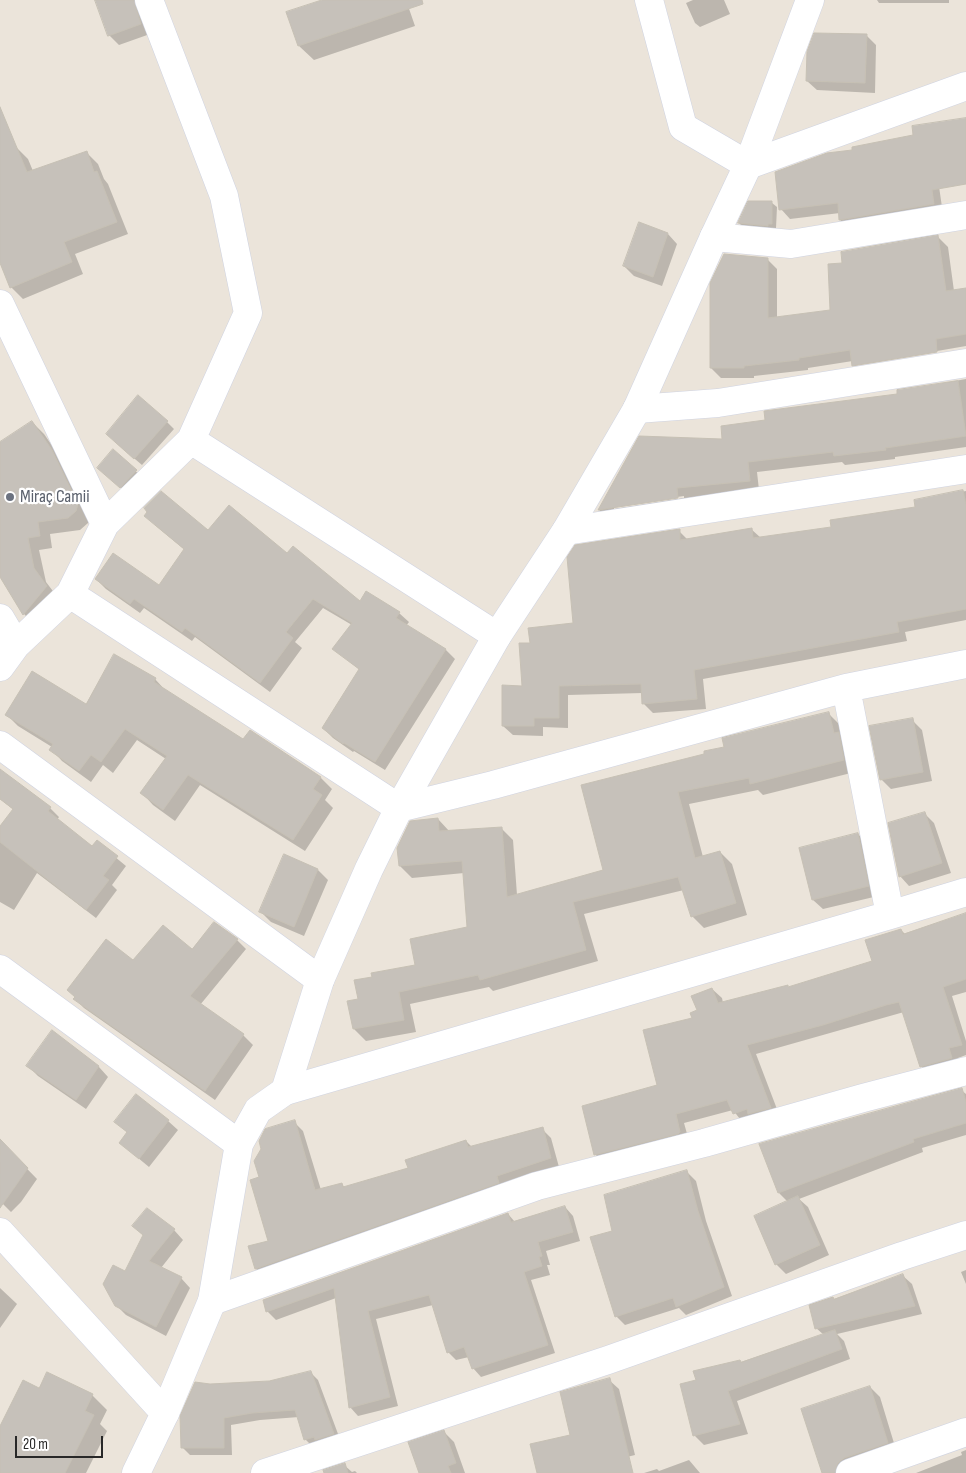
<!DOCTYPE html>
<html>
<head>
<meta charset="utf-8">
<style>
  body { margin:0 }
  #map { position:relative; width:966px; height:1473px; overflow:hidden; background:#ebe4da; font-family:"Sofia Sans Condensed",sans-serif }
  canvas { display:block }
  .scale { position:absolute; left:15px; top:1436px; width:88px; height:22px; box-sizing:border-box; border:2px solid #282828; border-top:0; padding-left:6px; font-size:15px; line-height:18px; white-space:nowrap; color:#282828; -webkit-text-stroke:4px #fff; paint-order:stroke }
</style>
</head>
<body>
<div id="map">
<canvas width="966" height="1473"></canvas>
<div class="scale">20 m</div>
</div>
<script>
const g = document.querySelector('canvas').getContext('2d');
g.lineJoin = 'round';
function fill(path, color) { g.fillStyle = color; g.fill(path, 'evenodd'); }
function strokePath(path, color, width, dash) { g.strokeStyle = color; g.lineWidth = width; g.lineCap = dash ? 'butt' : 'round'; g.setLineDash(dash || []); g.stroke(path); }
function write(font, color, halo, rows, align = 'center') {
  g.font = font + ' "Sofia Sans Condensed",sans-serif'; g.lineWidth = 4.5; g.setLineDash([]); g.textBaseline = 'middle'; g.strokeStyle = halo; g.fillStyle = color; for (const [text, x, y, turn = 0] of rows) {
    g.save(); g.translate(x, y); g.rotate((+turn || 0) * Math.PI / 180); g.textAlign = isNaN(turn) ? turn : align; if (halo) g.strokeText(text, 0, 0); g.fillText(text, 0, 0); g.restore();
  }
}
fill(new Path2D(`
  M97,0H142L150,34L119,45L109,35Z
  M326,0H406L415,26L314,60L299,46Z
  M693,0H724L730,14L700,27L695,23L686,3Z
  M877,0H949V3H879Z
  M867,36L876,45L875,93L817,90L807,81Z
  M933,145L943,214L850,229L840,220V213L790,219L781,209Z
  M16,147L28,159L33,171L86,152L98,164L104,179L108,184L128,234L75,254L83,274L23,299L11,287L0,260V154Z
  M749,202L772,203L777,207L776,228H772V230L744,228L739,223Z
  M639,224L668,234L677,244L662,286L634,276L624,266Z
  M938,237L948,247L954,291L966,289V346L862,364L859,360L808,368V370L754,376V378H721L711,368L767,259L777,269V318L831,311L843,264Z
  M966,379V447L895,457V459L845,465L842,462L757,472L759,490L687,498V507L609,519L599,510L640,437L724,441L767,421L899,396L898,391ZM684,496V498L614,509V506Z
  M32,422L44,434L64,463L90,518L88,523L80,530L50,534L52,548L39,550L46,582L59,599L36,626L24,614L0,575V444Z
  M167,422L174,429L142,465L115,442Z
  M113,451L141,476L125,491L103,472Z
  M966,491V620L905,632L907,641L703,679L706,709L653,713L644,704L643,693L568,695V728L543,727V736L513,735L503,726L523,687L531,644L574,625L679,531L688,540L751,529L761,538L833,528L917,508L915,501Z
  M155,525L208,532L287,555L360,603L399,613L409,622L406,626L446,650L455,659L385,770L354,751L353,752L333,738L323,728L360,670L334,649L352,625L323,608L295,642L302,648L270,692L195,637L192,641L144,608L140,613L106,589L96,579L160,586L185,550Z
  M155,679L166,691L244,741L321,778L332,789L325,800L333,808L305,851L200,785L175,821L153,805L142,793L166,759L137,740L113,773L103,765L91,782L62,761L51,749L52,747L18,726L7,715L83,712Z
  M828,713L840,725L855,772L763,795L758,790L689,804L703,857L720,852L732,864L747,915L704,928L692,916L684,890L584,914L598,961L493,991L489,987L410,1004L416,1032L366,1041L354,1029L359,1000L417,966L468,928L464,873L412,878L400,866L438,819L450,832L501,828L513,840L517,895L604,871L706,755Z
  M912,720L922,730L932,781L891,789L881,779Z
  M0,784L50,808L59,817L57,820L93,847L97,842L126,866L112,885L117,890L96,918L37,873L14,910L0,902V828L14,810L0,799Z
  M924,813L934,823L951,873L909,886L900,876Z
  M858,834L868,844L878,896L823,909L813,900Z
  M285,856L318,870L328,880L304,936L271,922L261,912Z
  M966,914V992L952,996L966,1041V1055L958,1058L961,1068L931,1076L921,1066L904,1012L756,1054L780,1117L743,1123L733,1110L684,1123L689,1141L604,1164L595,1154L659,1086L693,1019L712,989L722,998L723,1003L789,988L873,962L901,930L905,934Z
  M237,940L246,949L200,1005L243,1035L253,1045L215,1100L84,1008L75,999L133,962Z
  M52,1032L99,1067L108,1077L86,1109L38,1076L28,1066Z
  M961,1090L966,1094V1135L922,1148L923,1152L799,1199L808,1207L829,1255L786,1274L776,1264L788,1202L779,1193L761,1144Z
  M168,1121L178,1130L149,1167L120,1143L128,1133L116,1122Z
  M294,1122L303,1131L321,1190L342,1184L345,1188L409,1168L466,1141L472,1147L542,1129L551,1138L559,1167L264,1277L256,1269L270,1242L260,1178Z
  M0,1141L37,1179L21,1202L11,1212L0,1201Z
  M687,1172L696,1181L706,1221L732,1296L686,1315L679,1308L625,1325L616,1316L614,1232Z
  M565,1207L573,1216L580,1241L546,1251L550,1265H547L550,1275L531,1280L555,1353L481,1377L473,1368L469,1357L456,1360L448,1352L433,1305L376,1319L398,1406L358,1416L350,1407L336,1298L276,1320L268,1312L264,1300L508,1214L515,1222Z
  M134,1226L174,1230L183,1240L161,1268L181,1278L190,1288L166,1336L126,1315L116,1305L144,1236Z
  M966,1270V1284L961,1272Z
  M903,1276L912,1284L922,1314L837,1334L844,1341L850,1359L737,1401L748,1434L704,1445L695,1436L697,1381L741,1363L824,1335L816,1328L835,1300Z
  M0,1288L17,1304L0,1328Z
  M310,1372L318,1380L341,1442L313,1447L305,1439L299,1417L260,1420L231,1425L232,1455H190L182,1447L210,1385L269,1383Z
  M47,1373L92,1395L107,1410L100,1424L107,1431L86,1473H0V1429L39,1390Z
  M609,1380L619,1389L635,1455L582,1468L583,1473H538L571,1436Z
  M870,1387L880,1397L897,1453L849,1473H824Z
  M444,1432L454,1442L465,1473H420Z
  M966,1450V1473H916L962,1455L961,1452Z
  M689,1460L700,1473H644L657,1469L659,1471Z
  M344,1465L352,1472L355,1471L357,1473H325Z`), '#0003');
const building = new Path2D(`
  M95,0H134L141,24L108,36Z
  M322,0H422L423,4L298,46L286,12Z
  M814,33L867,34L865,83L806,81L807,52Z
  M0,107L27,172L87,151L94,172L97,171L117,222L64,242L72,262L10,288L0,263Z
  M966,118V184L932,190L934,204L839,220L838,203L779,210L775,172L827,153L852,150V147L913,135L912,126Z
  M748,201H772V224H768V226L738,223Z
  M639,222L668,233L653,277L623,266Z
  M938,235L946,291L966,288V334L936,339L937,352L852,366L850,350L799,358V360L744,366V368H710V283L724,254L768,258V318L830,310L828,264L842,263L841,252Z
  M958,381L966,436L885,448L886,450L834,456L833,452L748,462L750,481L677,488L678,498L598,510L639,436L722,439L721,426L765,420L764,411L897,394V390Z
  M138,395L168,421L134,459L106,434Z
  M32,421L52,450L78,504L76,511L68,518L38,522L40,536L28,538L34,568L47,586L23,615L0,577V442Z
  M113,449L137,470L120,488L97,468Z
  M963,490L966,505V609L897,622L899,632L694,670L697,699L642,704L641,684L559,686V718H534V726H502V685L522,686L519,643H530L528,628L573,623L567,557L575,545L680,529V540L752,528L753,538L831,527L830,520L915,507L914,500Z
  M161,491L208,530L229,505L287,553L293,546L360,601L366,591L400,612L396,618L446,649L375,762L344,743L343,744L322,728L359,669L332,649L352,623L313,599L286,632L293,638L260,683L185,628L182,632L134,599L130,604L95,579L113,553L159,585L184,549L144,516L147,512L144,508Z
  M114,654L156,678L154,682L243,739L250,730L321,777L313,789L322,795L293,840L188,775L163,810L140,793L167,756L125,729L101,762L91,755L79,771L49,750L53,744L5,715L32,671L86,704Z
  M829,712L834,733L839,732L844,760L750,784L749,778L678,792L695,858L720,851L736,903L691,917L678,877L573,902L586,950L480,980L478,975L399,992L404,1020L353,1029L347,1001L358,999L354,980L372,977L371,973L415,965L410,939L467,927L462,861L399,866L397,848L410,821L438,818L439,831L502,827L507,897L603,870L581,785L704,754V751L724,747L722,738Z
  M913,718L923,772L880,780L869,726Z
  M0,769L51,807L48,811L92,846L97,840L118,856L103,876L109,880L86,910L0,842V826L13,809L0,799Z
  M925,812L942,863L899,877L888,823Z
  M858,833L869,886L812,900L799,848Z
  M284,854L318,869L294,927L259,912Z
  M966,913V979L943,987L962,1045L949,1048L952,1058L920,1067L899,1002L886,1005L823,1025L747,1045L771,1108L748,1114L747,1109L733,1114L727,1100L676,1114L680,1132L678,1134L594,1155L582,1106L657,1085L643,1030L692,1018L690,1013L697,1010L691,996L712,988L718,1003L788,985V987L872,961L865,940L901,929L903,934Z
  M214,922L238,939L190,996L244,1034L205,1091L73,999L75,997L67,990L106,939L133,960L163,925L192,949Z
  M52,1030L99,1066L76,1100L26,1066Z
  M962,1088L966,1102V1123L913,1139L914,1142L778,1193L759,1144Z
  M136,1094L169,1120L139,1159L119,1143L127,1132L114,1122Z
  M295,1120L315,1190L342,1183L343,1187L408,1168L405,1160L466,1140L468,1147L543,1127L551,1158L497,1176L499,1183L255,1269L248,1246L268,1241L250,1180L259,1177L254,1161L261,1149L259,1141L265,1129Z
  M0,1139L28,1168L0,1208Z
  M687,1170L698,1211L724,1287L676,1307L673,1298L615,1317L590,1237L612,1231L604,1195Z
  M798,1196L820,1245L775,1265L754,1216Z
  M565,1206L573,1232L538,1242L542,1256L539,1257L542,1266L524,1272L548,1345L472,1369L464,1347L447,1353L429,1295L368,1311L390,1397L349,1408L334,1288L266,1312L263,1300L508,1213L511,1222Z
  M147,1208L175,1229L149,1261L182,1277L156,1327L115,1306L103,1284L113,1265L125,1271L143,1235L132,1226Z
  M903,1274L915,1306L815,1329L809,1305L833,1297L834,1299Z
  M835,1330L842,1349L728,1391L740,1424L693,1436L680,1384L696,1380L693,1371L740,1360L741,1362Z
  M311,1371L334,1434L315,1440L314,1437L304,1440L295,1410L252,1413L224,1418V1448H181L180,1416L195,1382L210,1384L269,1381Z
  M47,1372L93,1394L85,1411L94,1415L65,1473H0V1426L23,1380L39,1388Z
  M610,1378L633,1473H537L530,1444L570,1435L560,1392Z
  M870,1386L888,1443L844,1458L838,1463L835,1473H822L801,1409Z
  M444,1430L456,1463L448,1466L451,1473H419L408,1442Z
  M345,1463L348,1473H324L323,1470Z`);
fill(building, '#c6c1ba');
strokePath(building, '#c6c0b4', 1);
const street = new Path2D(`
  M649,0L683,127L748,165L966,86
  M714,237L791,244L966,215
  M0,304L105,524
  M637,409L718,403L966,363
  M191,440L497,636
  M566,531L966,469
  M70,594L399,808L493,785L846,688L966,664
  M0,618L16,645
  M0,667L16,645L70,594L105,524L191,440L248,313L224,196L149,0
  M846,688L890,915
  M0,745L320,980
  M0,969L239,1144
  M285,1091L890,915L966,892
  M0,1232L165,1413L136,1473
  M212,1301L537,1186L704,1143L863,1098L966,1071
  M265,1473L608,1360L902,1256L966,1235
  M850,1473L966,1432`);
const secondary = new Path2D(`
  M165,1413L212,1301L239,1144L258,1110L285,1091L320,980L369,869L399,808L497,636L566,531L637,409L714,237L748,165L810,0`);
strokePath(street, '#cfd3e1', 29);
strokePath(secondary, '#cfd3e1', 29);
strokePath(street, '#fff', 28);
strokePath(secondary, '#fff', 28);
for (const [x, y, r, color] of [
  [10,497,5,"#6b7280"]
]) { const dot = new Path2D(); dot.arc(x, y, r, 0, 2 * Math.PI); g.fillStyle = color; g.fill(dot); strokePath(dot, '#fff', 2); }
write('18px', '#5b616d', '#fff', [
  ["Miraç Camii",20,497]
], 'left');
</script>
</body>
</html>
